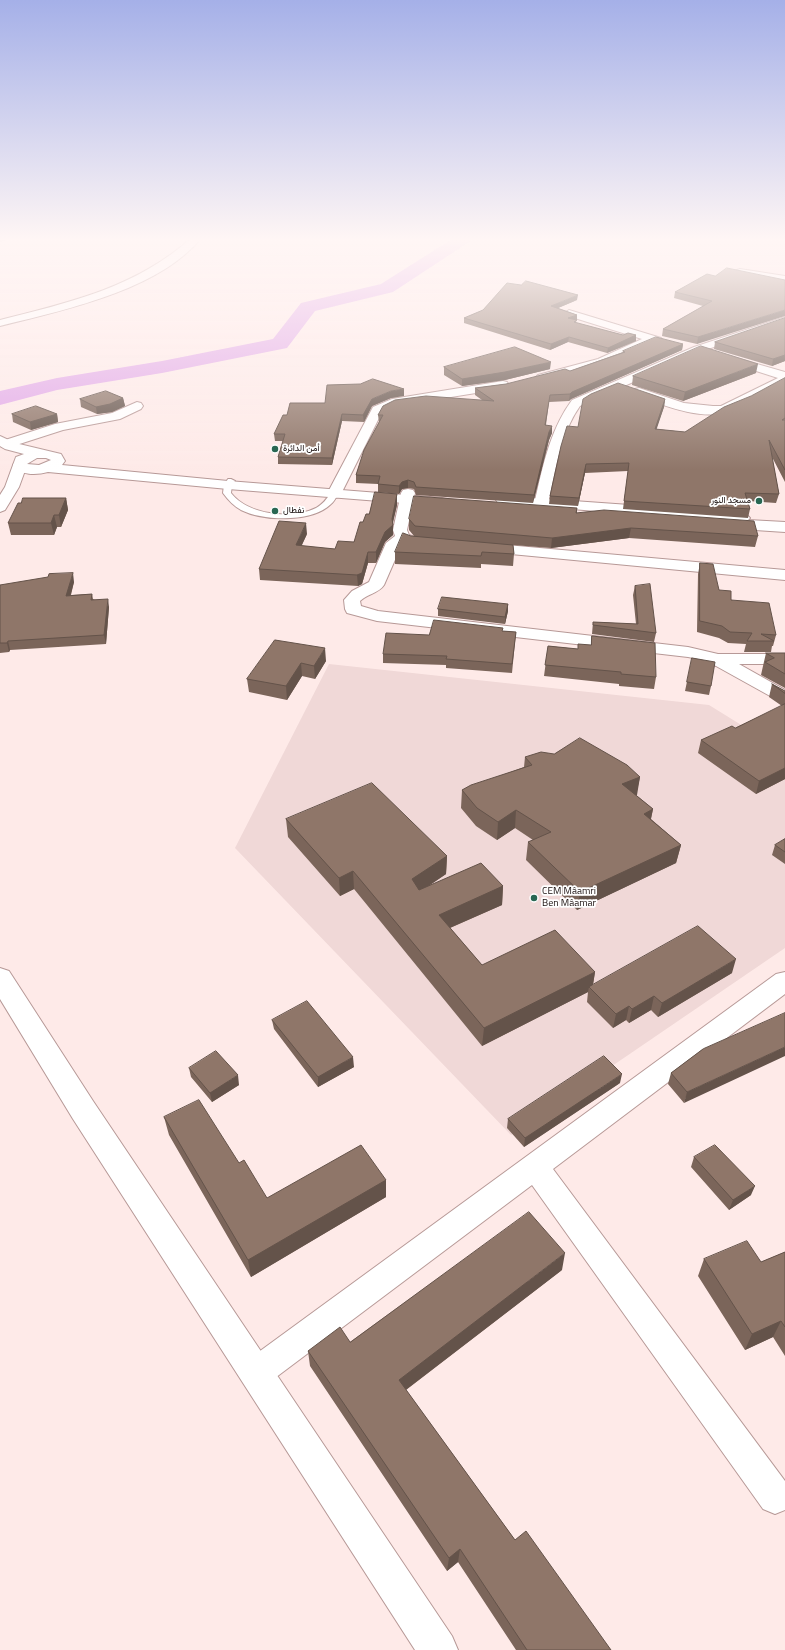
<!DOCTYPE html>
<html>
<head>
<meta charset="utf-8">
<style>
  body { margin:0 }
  canvas { display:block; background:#feeae8 }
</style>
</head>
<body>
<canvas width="785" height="1650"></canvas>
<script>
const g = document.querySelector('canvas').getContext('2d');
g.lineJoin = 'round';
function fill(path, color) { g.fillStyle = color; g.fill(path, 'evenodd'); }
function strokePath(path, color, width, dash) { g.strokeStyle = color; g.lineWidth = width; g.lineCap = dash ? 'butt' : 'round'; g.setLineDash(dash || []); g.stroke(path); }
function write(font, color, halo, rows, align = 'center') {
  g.font = font + ' "Titillium Web",Vazirmatn,sans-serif'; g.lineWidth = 3.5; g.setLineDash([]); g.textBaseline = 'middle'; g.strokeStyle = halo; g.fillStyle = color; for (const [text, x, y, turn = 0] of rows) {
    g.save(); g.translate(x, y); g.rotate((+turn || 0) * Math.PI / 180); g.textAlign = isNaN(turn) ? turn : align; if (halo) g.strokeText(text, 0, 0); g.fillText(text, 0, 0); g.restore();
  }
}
fill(new Path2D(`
  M329,664L709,705L785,752V948L511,1135L235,848Z`), '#f0d8d7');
fill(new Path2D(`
  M452,239H471L469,242L393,292L315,311L287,348L162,373L57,390L0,405V391L57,378L162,361L273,339L301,303L381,284Z`), '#e2a9e8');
const service = new Path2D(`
  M228,479H231L235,481L232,485L231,493C248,515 292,520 316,508C323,504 327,499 331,492H337L338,494C336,497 334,502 331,504C312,523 263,521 241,510C234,506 228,500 223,493L224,485Z`);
const minor = new Path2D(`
  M190,239H200C159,290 61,311 0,326V320C68,303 137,287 190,239Z
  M740,269L785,276V282L737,274L735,272L737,270Z
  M569,310L661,338L662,340L661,342H654L606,363L542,381L538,379L536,377L538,375L598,359L642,339L565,315L564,313Z
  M785,317V323L702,351L580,406C559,436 555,474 547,509L545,512L540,513L535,512L533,509C542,471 548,433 572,400L694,347Z
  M729,356L785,372V384C767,393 746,406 727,412C700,421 661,404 635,395L633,392L635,389L639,388L684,403L713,406H721L778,378L725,361L723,359L725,357Z
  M503,381L507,382L509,385L507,388L395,406L382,412L341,494L339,497L334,498L329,497L327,494L373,407L392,399Z
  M137,402L141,403L143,406L141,409L120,419L63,430L7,448L2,447L0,444L2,441L55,424L112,413Z
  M408,489L413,490L415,493L407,530L409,535L420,539L423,542L420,545L415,547L404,543L401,546L384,585C379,593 367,594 360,601L361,606L378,611L688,647L718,654H785V664H739L785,690V703L779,701L716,666L703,660L688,657L377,621L347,613L345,609L344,600L352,591L369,582L386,543L395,536L393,530L401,493L403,490Z
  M484,543L785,570V580L479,551L476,548L479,545Z
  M785,972V994L553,1169L785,1481V1510L775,1514L763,1509L532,1185L267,1384L256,1389L245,1384L240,1373L245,1362L776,974Z`);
const tertiary = new Path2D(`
  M20,461L25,462L27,465L19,487L5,510L0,512V495L5,487L13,465L15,462Z
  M0,968L9,971L93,1101L452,1636L458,1650H415L73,1119L0,999Z`);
const secondary = new Path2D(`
  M0,436L15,443L61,454L65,461L62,465L228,481L442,498L447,499L449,502L447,505L442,506L228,489L48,472C37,475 20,476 13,465L16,457L24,454L5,449L0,446ZM37,458H46L51,460L39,465L27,464Z
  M503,496L742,513L747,515L750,518L748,520L785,522V532L725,528L720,526L717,523L719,521L498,503L496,500L498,497Z`);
strokePath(service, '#b79997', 2);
strokePath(minor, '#b79997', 2);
strokePath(tertiary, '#b79997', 2);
strokePath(secondary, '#b79997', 2);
fill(service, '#fff');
fill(minor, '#fff');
fill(tertiary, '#fff');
fill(secondary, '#fff');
fill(new Path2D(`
  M715,276L785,280L697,344L662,336L663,329L703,306L674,298L675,292Z
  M577,300L558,308L577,315L576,323L623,335H636V341L607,353L568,342L550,350L464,323V318Z
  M785,318V361L772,366L714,349L715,342Z
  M683,344L682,350L571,399L569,401L549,402L546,425L552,433L549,440L533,503L416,495L414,489L408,488L402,489L399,494L378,492V484L356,483V475L379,422L378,415L482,400L475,395V388L506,384L570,371L623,352V351Z
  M444,367L550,369L505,380L462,386L444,375Z
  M756,373L683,401L632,385L633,376Z
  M785,378V482L772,457L779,494L776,503L748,501L750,509L748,518L623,509L628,471L585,473L578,506L549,504L550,496L578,427L665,399L664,407L656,429L685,432Z
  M404,396L391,398L372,406L364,422L342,421L332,465L278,464V457L283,441H275L274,434L287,415L325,403Z
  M123,398L125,406L112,412L97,414L81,407L80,399Z
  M12,414H57L58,422L31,430L13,422Z
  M397,494V505L393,523V535L385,542L376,563H368L362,584L358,586L260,580L259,569L307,534L301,546L335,549L354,542L363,522L369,514Z
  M66,498L68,510L61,527H57L54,535H11L8,523Z
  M577,508V513L758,536L755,547L629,538L551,548L513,545L514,554L513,566L481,564V568L395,564V552L414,536L409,530V519Z
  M700,563L719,590L776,635L773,646H772L771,652H744L746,644L728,643L719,638L697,632L698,574Z
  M74,582L71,595L92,594L93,599L109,607L106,644L10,650L9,652L0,653V585Z
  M635,586L656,633L654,642L592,634L593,622L636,624L633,595Z
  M508,604V611L505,624L438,616V609Z
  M502,631L516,632L512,673L446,668V665L383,663V654L429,635Z
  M592,636L656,677L654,689L619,686V684L544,676L548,646L578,649L591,645Z
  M275,640L326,661L315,679L302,676L287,700L249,692L247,679Z
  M766,653H785V688L761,675L763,666Z
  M692,658L711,686L709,695L685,691Z
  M772,684L785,691V779L756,794L698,753L701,740L735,728L782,706L769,697Z
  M525,757L640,777L636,795L653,809L651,819L681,845L676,863L577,910L526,860L528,842L533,840L515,828L497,840L476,826L461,808L462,790L524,767Z
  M286,819L447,856L446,874L430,885L503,886L502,905L450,928L482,965L595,972L593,985L732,973L658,1017L651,1010L629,1023L626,1020L613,1028L587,1002L588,992L482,1046L354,889L340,896L288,837Z
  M785,839V864L772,855L775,845Z
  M272,1020L354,1067L318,1087L274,1029Z
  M703,1049L684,1103L668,1084L671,1073Z
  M189,1068L239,1085L212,1102L191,1077Z
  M620,1083L524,1147L507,1128L508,1119Z
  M164,1117L239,1163L267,1198L386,1180V1197L251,1277L169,1135Z
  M694,1157L751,1195L729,1210L691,1167Z
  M785,1252V1356L773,1337L745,1350L698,1276L704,1259L761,1262Z
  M562,1270L406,1390L515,1540L611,1650H516L458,1562L447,1571L310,1366L308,1351L350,1342Z`), '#7b655a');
fill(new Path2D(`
  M0,239H9L0,242Z
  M578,295L577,300L551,311V306Z
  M785,310V316L697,344L698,337Z
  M577,315V320L567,324L568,318Z
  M636,335V341L607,353L608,348Z
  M569,337L568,342L550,350L551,344Z
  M683,344L682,350L571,399L569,401L570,394L572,392Z
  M785,355V361L772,366L773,359Z
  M551,362L550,369L505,380L462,386V379Z
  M758,364L756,373L683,401L685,392Z
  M404,389V396L391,398L372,406L364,422L363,415L372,399L391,391Z
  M123,398L125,406L112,412L97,414L96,407Z
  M665,399L664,407L654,437L655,429Z
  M57,414L58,422L31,430L30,422Z
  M342,414V421L332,465V458Z
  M552,426V433L549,440L533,503L534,495L549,432Z
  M586,464L585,473L578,506L579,498Z
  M408,480V488L402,489L399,494V486L402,482Z
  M397,494V505L392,525H393V535L385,542L376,563V552L385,532L392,519Z
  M66,498L68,510L61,527L59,515Z
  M54,515L57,527L54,535L51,523Z
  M306,523L307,534L297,556L296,545Z
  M631,528L629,538L551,548L552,538Z
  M368,552V563L362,584L358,586L357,575Z
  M73,573L74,582L68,604L66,596Z
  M108,599L109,607L106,644L104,635Z
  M508,604V611L505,624V617Z
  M8,641L10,650L9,652L7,643Z
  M325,648L326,661L315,679L314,666Z
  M301,663L302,676L287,700L286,686Z
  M785,768V779L756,794L759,781Z
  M640,777L637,795L619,801L622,784Z
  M653,809L649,827L644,814Z
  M516,810L515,828L497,840L498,822Z
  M681,845L676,863L577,910L580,892Z
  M447,856L446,874L412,897V879Z
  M353,871L354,889L340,896L339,878Z
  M503,886L502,905L438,933L439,915Z
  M736,959L732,973L658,1017L662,1003Z
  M595,972L592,990L589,987L588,992L482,1046L484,1028Z
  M654,996L651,1010L629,1023L632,1009Z
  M629,1006L626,1020L613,1028L616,1014Z
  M785,1047V1056L684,1103L687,1092Z
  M353,1057L354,1067L318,1087V1077Z
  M622,1074L620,1083L524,1147L525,1138Z
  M238,1075L239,1085L212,1102L210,1093Z
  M386,1180V1197L251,1277L248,1260Z
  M755,1186L751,1195L729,1210L733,1200Z
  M565,1253L562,1270L399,1395V1380Z
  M781,1321L773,1337L745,1350L752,1334Z
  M460,1549L458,1562L447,1571L449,1558Z`), '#64534a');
const building = new Path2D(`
  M727,268L785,280V310L698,337L663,329L712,301L675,292L707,274L715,276Z
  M526,281L578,295L551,306L577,315L568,318L577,320L574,322L623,335L628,333L636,335L608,348L569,337L551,344L464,318L483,310L507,283L521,285Z
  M785,318V355L773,359L715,342Z
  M656,337L683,344L572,392L570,394L550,395L545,425L552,426L549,432L534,495L416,487L414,482L408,480L402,482L399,486L378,484L380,476L356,475L364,450L383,415H378L383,406L395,400L426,396L494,401L475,388L506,384L565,369L570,371L625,352L623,351Z
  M701,346L758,364L685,392L633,376Z
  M515,347L551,362L505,372L462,379L444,367Z
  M785,378V418L782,420H785V470L769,440L779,494L745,493L750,509L624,501L629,463L586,464L579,498L550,496L561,446L567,426L578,427L583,399L591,394L618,383L665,399L655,429L685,432L724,407L751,396Z
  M373,379L404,389L391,391L372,399L363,415L342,414L332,458L278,457L285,434H274L283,415H287L290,403H325L327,385L360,384Z
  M106,391L123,398L110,404L96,407L80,399Z
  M36,406L57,414L30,422L12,414Z
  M375,492L397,494L392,519L393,525L385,532L376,552H368L362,573L357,575L259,569L279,521L306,523L296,545L335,549L338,541L354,542L360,522H363L366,514H369Z
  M414,496L577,508L576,513L604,510L754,521L758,536L631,528L552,538L415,526L409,519Z
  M23,498H66L59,515H54L51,523H8L18,503H21Z
  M403,533L411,536L513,545L514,554L482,552L481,556L395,552Z
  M700,563L713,564L719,590L731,591V600L769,603L776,635L761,634L774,641H747L752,633L730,632L722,626L700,621Z
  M73,573L66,596L92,594L91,600L108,599L104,635L8,641L7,643H0V585L48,577L49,574Z
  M650,584L656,633L593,625V622L638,624L635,586Z
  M442,597L508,604L505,617L438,609Z
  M434,620L503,628L502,631L516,632L512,664L446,659L447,656L383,654L386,633L429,635Z
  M592,636L655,643L656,677L621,674V672L545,665L548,646L578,649V644L591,645Z
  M275,640L325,648L314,666L301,663L286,686L247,679Z
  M766,653H785V674L765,662L774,658Z
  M692,658L715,662L711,686L687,682Z
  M772,684L785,691V693Z
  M785,704V768L759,781L701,740L732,726L735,728Z
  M580,738L627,765L640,777L622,784L653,809L644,814L681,845L580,892L528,842L551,832L516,810L498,822L477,808L462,790L471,785L532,765L525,757L541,752L554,754Z
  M372,783L447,856L412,879L419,890L481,863L503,886L439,915L482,965L555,930L595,972L484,1028L353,871L339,878L286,819Z
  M785,839V852L775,845Z
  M698,926L736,959L662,1003L654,996L632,1009L629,1006L616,1014L589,987Z
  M307,1001L353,1057L318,1077L272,1020Z
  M785,1013V1047L687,1092L671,1073L703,1049Z
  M216,1051L238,1075L210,1093L189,1068Z
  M604,1056L622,1074L525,1138L508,1119Z
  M199,1100L239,1163L244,1160L267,1198L361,1145L386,1180L248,1260L164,1117Z
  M715,1145L755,1186L733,1200L694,1157Z
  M529,1212L565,1253L399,1380L515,1540L526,1531L611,1650H527L460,1549L449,1558L308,1351L340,1327L350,1342Z
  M747,1241L761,1262L785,1252V1327L781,1321L752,1334L704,1259Z`);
fill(building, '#8f7669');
strokePath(building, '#64534a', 1);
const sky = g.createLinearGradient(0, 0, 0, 470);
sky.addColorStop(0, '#a5b0e8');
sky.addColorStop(0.51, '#fff6f5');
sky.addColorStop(1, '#fff6f500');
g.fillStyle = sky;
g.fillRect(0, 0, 785, 470);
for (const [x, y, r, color] of [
  [275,449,4,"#296753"],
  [759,501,4,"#296753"],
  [275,511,4,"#296753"],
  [534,898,4,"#296753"]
]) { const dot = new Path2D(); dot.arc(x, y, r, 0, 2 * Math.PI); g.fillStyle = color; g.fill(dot); strokePath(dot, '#fff', 1.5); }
write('9px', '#180e0d', '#fff', [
  ["أمن الدائرة",283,449],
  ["مسجد النور",751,501,"right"],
  ["نفطال",283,511]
], 'left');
write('10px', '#180e0d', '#fff', [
  ["CEM Mâamri",542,892],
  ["Ben Mâamar",542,904]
], 'left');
</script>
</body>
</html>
